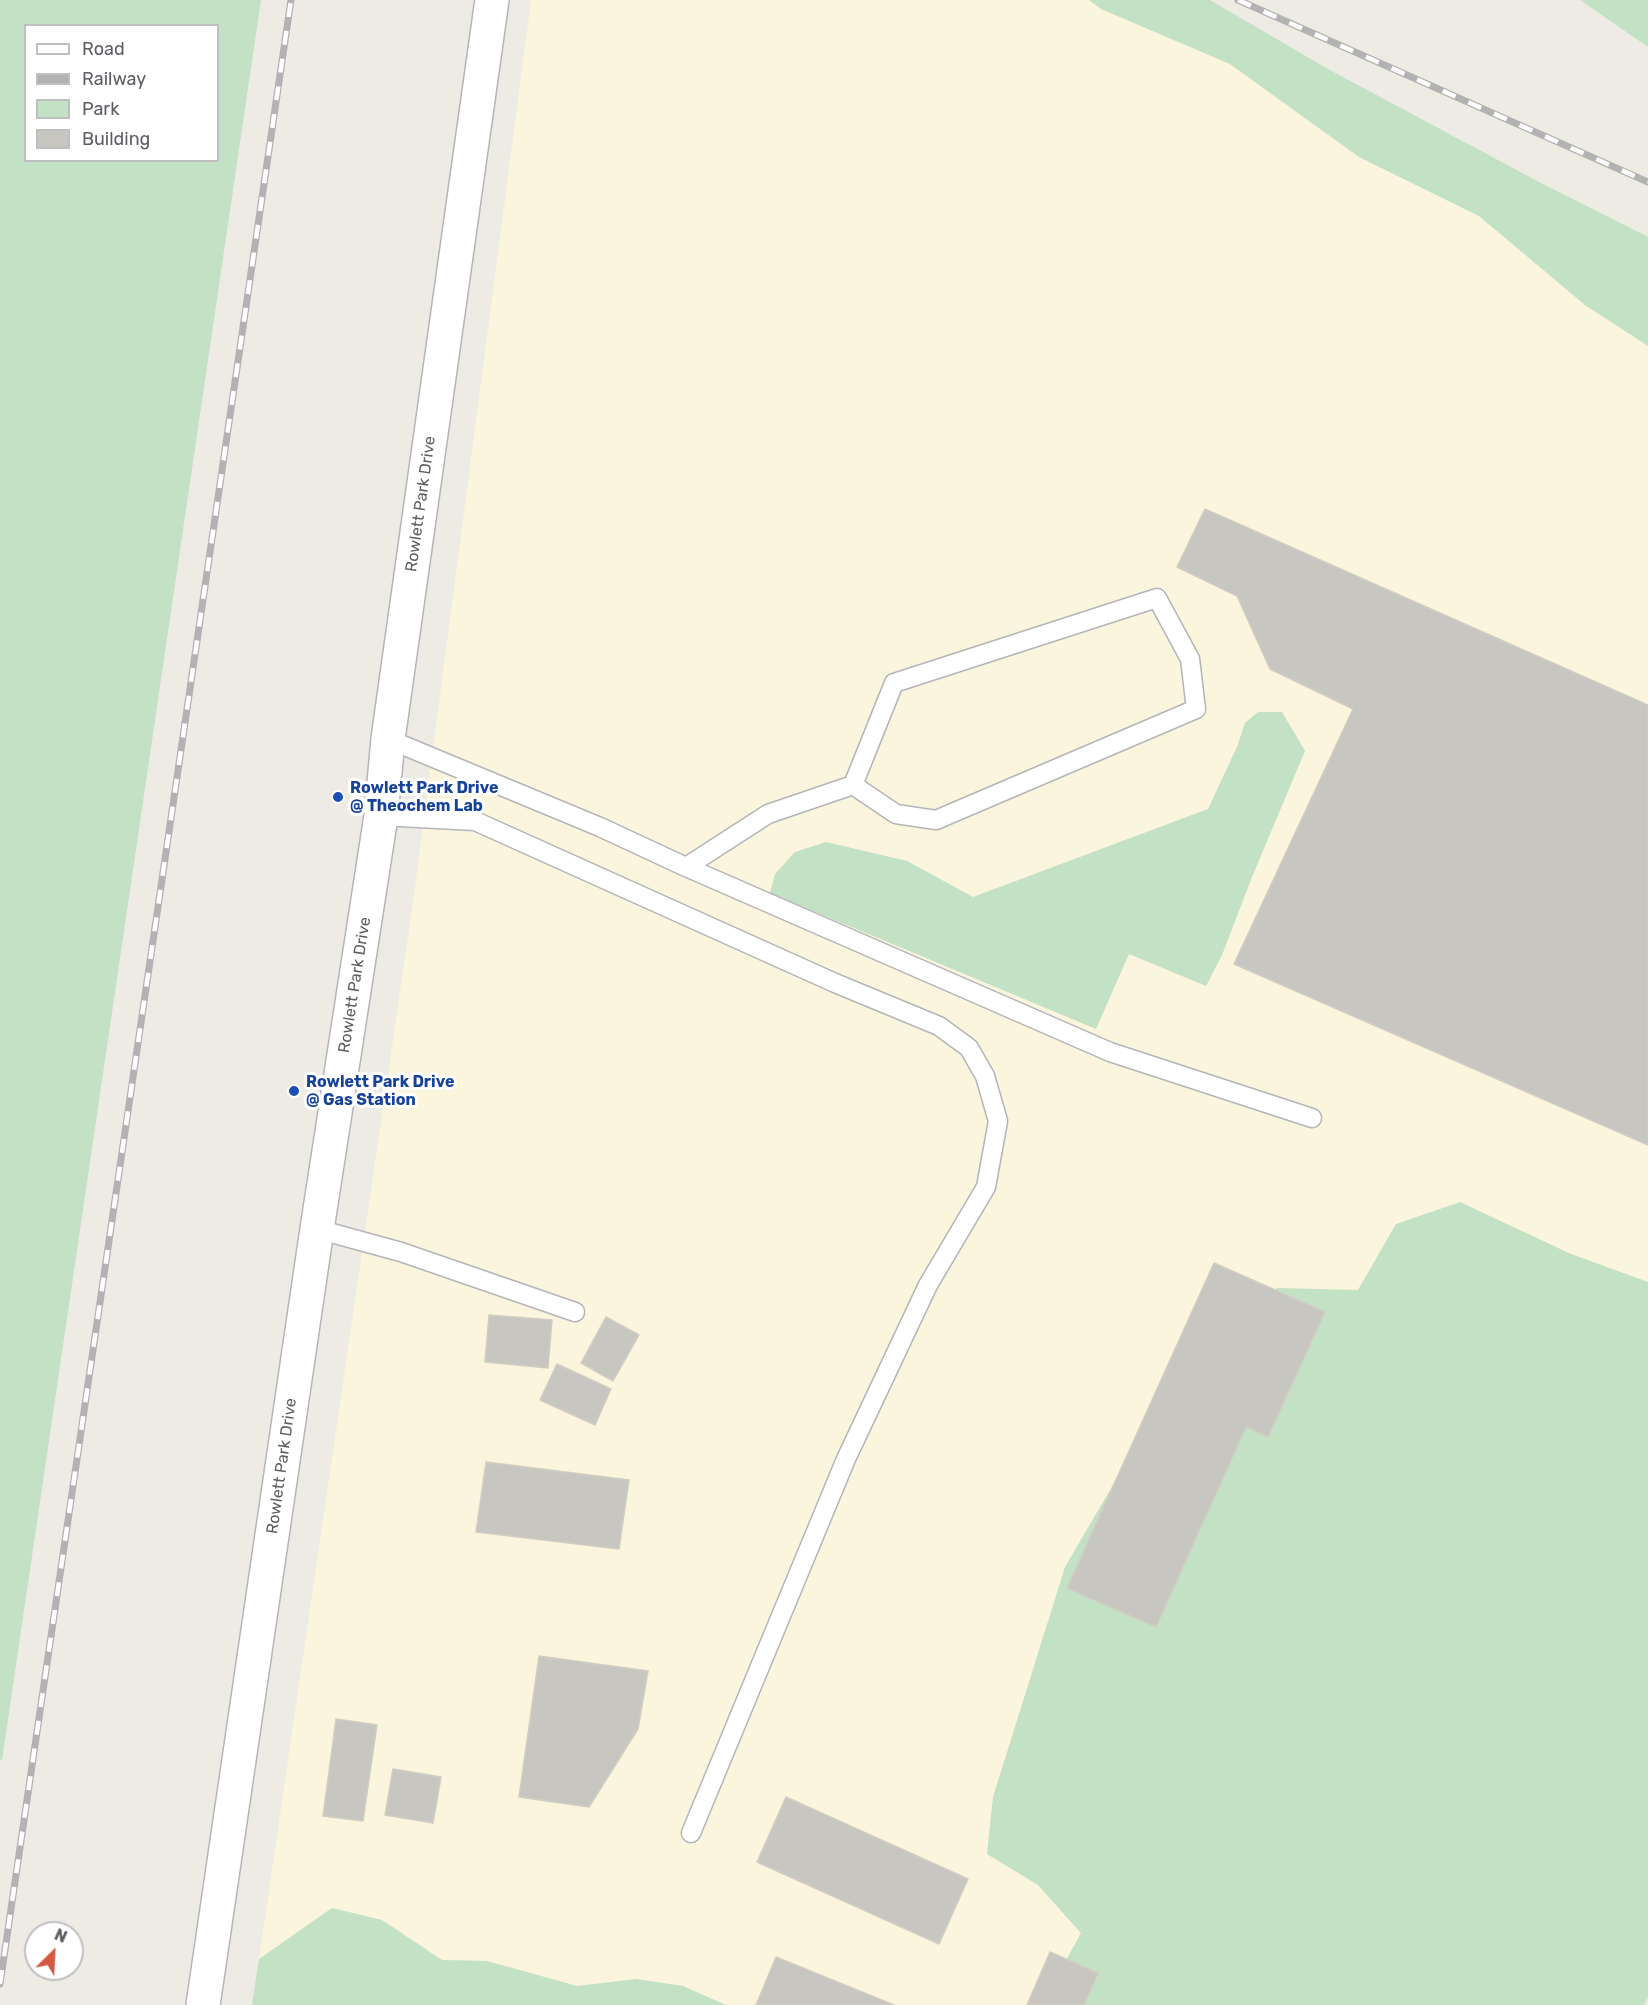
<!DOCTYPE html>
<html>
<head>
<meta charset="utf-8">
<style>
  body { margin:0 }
  #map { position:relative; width:1648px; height:2005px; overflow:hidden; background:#edebe4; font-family:Rubik,sans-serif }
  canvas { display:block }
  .legend { position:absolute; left:24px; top:24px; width:195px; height:138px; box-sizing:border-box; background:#fff; border:2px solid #bebfc1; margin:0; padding:8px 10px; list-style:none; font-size:18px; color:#5c5e63 }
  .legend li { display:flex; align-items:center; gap:12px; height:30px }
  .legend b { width:30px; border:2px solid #bebfc1 }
  .north { position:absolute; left:24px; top:1921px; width:60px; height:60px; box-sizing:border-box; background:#fff; border:2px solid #bebfc1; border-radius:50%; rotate:24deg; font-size:16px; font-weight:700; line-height:24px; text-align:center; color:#5c5e63 }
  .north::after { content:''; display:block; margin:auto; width:21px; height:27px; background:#d45842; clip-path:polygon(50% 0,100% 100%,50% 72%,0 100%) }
</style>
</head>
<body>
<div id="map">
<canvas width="1648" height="2005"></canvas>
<ul class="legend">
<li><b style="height:8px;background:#fff"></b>Road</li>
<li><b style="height:8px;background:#b2b2b3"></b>Railway</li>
<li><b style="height:16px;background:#c3e1c5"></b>Park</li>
<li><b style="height:16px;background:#c8c6c0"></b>Building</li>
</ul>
<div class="north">N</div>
</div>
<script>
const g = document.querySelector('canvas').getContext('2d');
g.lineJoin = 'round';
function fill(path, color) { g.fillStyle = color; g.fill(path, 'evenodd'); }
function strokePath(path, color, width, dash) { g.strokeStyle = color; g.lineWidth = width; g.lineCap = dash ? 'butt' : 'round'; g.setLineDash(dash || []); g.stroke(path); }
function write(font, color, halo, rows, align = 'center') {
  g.font = font + ' Rubik,sans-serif'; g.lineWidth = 6; g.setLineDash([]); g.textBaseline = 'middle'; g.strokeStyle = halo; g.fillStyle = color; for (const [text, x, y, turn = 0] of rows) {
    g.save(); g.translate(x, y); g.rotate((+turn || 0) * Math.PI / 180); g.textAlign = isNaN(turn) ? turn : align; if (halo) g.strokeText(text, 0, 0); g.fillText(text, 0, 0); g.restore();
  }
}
fill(new Path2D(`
  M531,0H1089L1102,9L1230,64L1359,157L1479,216L1585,305L1648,346V1282L1571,1254L1396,1224L1358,1290L987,1854L1038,1885L1081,1933L1042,2005H726L683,1986L636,1979L577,1986L487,1961L442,1960L382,1920L332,1908L259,1959L413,902ZM1245,723L1252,877L1222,955L1207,985L1129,954L795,853L907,861L973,897L1208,809L1237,747Z`), '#faf5dc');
fill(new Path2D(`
  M0,0H261L2,1760H0ZM26,26H218V160H26Z
  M1089,0H1210L1328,69L1539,182L1648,237V346L1585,305L1479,216L1359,157L1230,64L1101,9Z
  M1580,0H1648V47Z
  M1258,712H1282L1305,751L1252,877L1222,955L1206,986L1129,954L1096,1029L770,893L775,874L795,852L826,842L907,861L973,897L1208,809L1237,747L1245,723Z
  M1460,1202L1571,1254L1648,1282V1997L1644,2005H1042L1081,1933L1038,1885L987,1854L993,1797L1065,1567L1189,1355L1277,1288L1358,1290L1396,1224Z
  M332,1908L382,1920L442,1960L487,1961L577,1986L636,1979L683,1986L726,2005H252L259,1959Z`), '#c3e1c5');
const building = new Path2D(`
  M1205,509L1648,705V1145L1234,964L1353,709L1270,669L1237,596L1177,567Z
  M1214,1263L1325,1312L1268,1437L1246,1427L1156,1627L1067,1588Z
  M489,1315L552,1320L548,1368L485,1362Z
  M606,1317L639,1335L613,1381L581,1363Z
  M557,1364L611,1389L595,1425L540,1400Z
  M486,1462L629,1480L619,1549L476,1532Z
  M539,1656L648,1671L638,1729L589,1807L519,1797Z
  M336,1719L377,1725L363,1821L323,1816Z
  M393,1769L441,1777L433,1823L385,1815Z
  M786,1797L968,1879L939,1944L757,1862Z
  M1050,1952L1098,1973L1084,2005H1027Z
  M776,1957L894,2005H756Z`);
fill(building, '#c8c6c0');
strokePath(building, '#d1cdc3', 1.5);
const service = new Path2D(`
  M1157,598L1190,659L1196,709L936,820L896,814L853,785L894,683Z
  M388,739L600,827L686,867L768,814L853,785
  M381,816L475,821L835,983L939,1026L969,1048L985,1076L998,1121L986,1187L928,1285L846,1459L691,1833
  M686,867L1110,1052L1312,1118
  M317,1229L401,1252L575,1312`);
const tertiary = new Path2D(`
  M203,2005L317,1229L381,816L388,739L492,0`);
strokePath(service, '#b4b5b9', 21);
strokePath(tertiary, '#b4b5b9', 36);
strokePath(service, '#fff', 18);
strokePath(tertiary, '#fff', 33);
const rail = new Path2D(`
  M1238,0L1648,182
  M0,1984L291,0`);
strokePath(rail, '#b2b2b3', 7);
strokePath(rail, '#fff', 4.5, [14]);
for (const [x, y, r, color] of [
  [338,797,6,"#1a4fb4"],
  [294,1091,6,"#1a4fb4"]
]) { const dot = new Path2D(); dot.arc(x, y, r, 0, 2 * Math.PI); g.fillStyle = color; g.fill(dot); strokePath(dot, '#fff', 2); }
write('16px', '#5c5e63', '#fff', [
  ["Rowlett Park Drive",421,504,-82],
  ["Rowlett Park Drive",355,985,-81],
  ["Rowlett Park Drive",282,1466,-82]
]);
write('bold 16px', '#164399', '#fff', [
  ["Rowlett Park Drive",350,788],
  ["@ Theochem Lab",350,806],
  ["Rowlett Park Drive",306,1082],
  ["@ Gas Station",306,1100]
], 'left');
</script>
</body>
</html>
